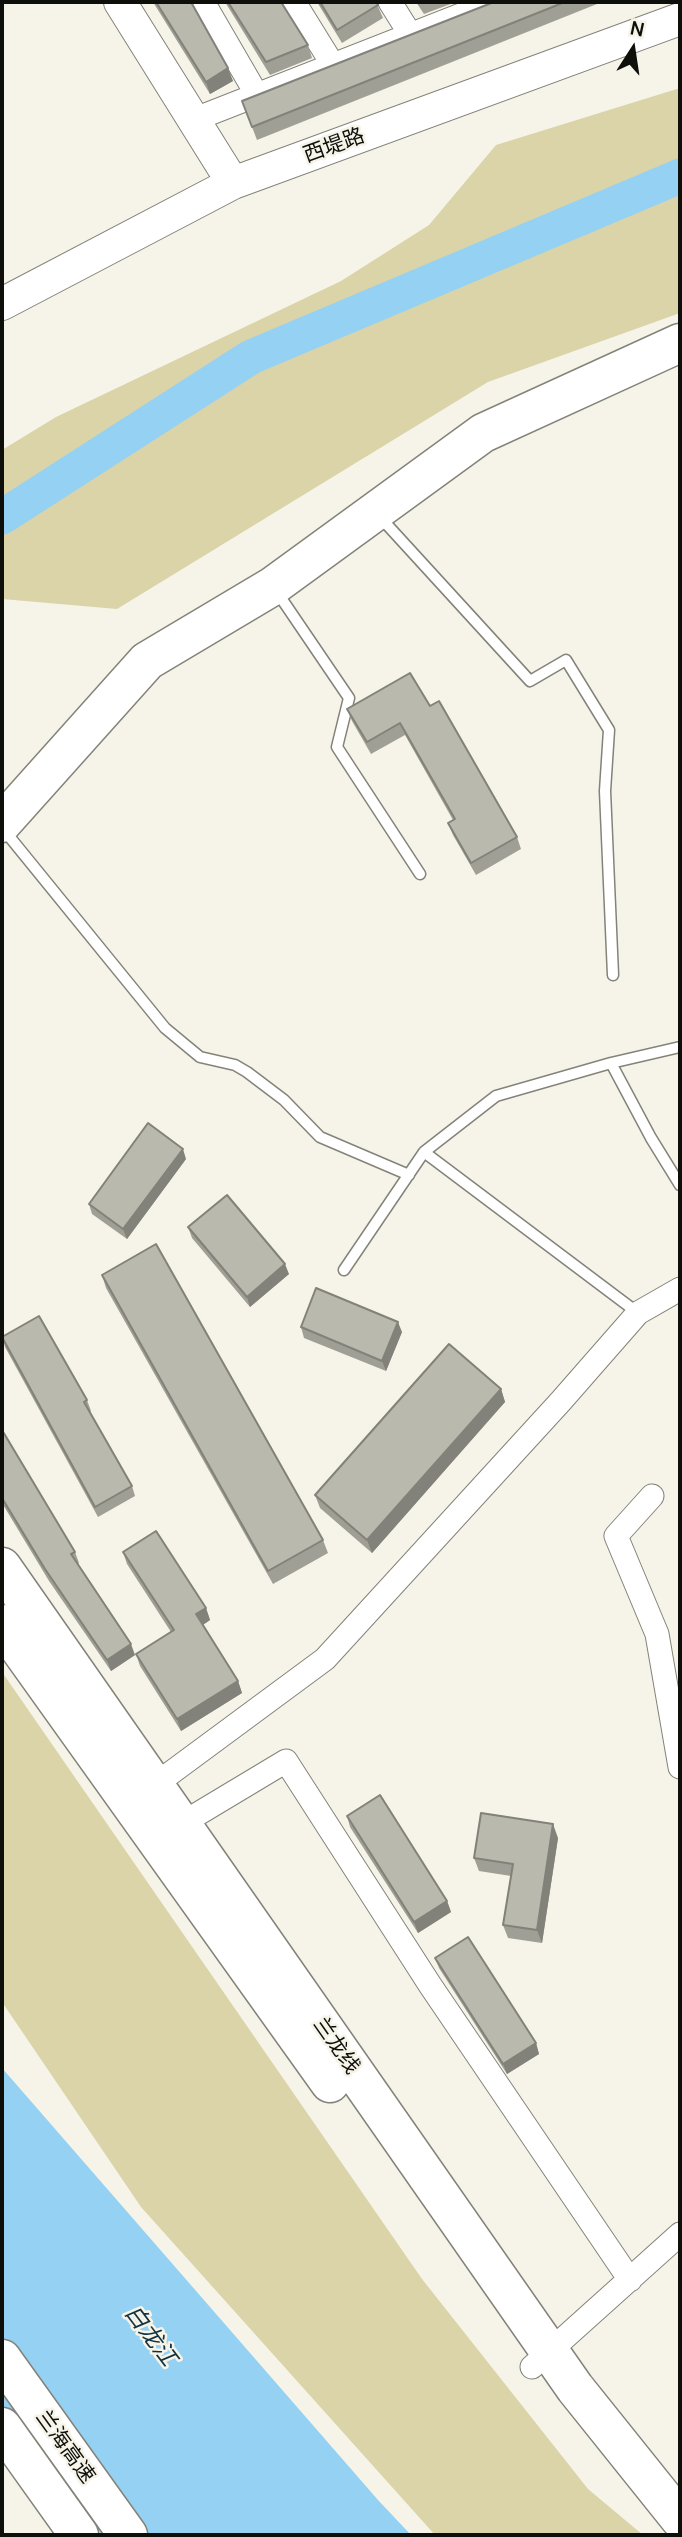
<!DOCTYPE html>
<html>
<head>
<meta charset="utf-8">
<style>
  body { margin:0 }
  #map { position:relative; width:682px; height:2537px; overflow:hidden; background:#f6f4e9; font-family:Manrope,sans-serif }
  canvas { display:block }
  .frame { position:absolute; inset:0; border:4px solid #0e0e0a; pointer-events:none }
  .north { position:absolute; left:598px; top:14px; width:70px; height:70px; -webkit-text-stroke:5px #f6f4e9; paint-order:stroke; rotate:12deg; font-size:19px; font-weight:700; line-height:28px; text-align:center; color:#0e0e0a }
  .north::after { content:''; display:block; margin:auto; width:24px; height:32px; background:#0e0e0a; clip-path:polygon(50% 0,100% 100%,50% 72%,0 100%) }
</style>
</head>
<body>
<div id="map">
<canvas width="682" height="2537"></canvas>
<div class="frame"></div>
<div class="north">N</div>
</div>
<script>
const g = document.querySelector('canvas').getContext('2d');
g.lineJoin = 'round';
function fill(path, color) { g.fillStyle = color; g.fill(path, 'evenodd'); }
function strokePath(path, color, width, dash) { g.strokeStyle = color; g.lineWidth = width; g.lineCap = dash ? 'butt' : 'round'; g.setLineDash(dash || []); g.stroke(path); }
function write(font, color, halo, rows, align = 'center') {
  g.font = font + ' Manrope,"Noto Sans SC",sans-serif'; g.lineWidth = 5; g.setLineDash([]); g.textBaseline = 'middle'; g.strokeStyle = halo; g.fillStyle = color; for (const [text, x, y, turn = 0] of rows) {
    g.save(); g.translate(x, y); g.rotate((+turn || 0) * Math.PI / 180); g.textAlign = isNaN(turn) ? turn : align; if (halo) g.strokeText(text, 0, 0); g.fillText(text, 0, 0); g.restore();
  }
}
fill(new Path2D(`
  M680,88V313L488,382L117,609L2,599V450L56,417L341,281L429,225L496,145Z
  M2,1672L422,2279L588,2489L643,2535H435L141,2207L2,2002Z`), '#dad4a8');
fill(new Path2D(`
  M2,2068L378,2500L411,2535H102L2,2420Z`), '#94d1f3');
strokePath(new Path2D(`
  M2,517L251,357L680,176`), '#94d1f3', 35);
const lane = new Path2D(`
  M380,517L530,681L566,660L609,730L605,791L613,975
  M277,592L349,698L337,747L420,874
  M4,830L165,1028L200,1057L235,1065L247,1072L284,1100L320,1137L409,1175
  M611,1063L651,1138L680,1185
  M424,1152L496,1096L611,1063L680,1047
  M344,1270L424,1152L638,1313`);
const street = new Path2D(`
  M203,2L257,95
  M294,2L333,65
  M390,2L410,34
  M193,120L494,2
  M652,1496L616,1536L657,1634L680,1767
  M145,1792L325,1659L561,1401L638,1313L680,1289
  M171,1830L286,1761L430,1985L630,2280
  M532,2367L680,2234`);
const secondary = new Path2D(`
  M120,2L233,183
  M2,304L233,183L680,19`);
const highway = new Path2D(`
  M2,823L147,661L273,586L483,433L680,343
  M2,1567L575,2388L680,2519
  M2,1624L330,2083
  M2,2359L128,2535
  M2,2427L79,2535`);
strokePath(lane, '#848379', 13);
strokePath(street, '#848379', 25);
strokePath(secondary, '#848379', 34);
strokePath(highway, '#848379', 41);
strokePath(lane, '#fff', 10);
strokePath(street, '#fff', 23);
strokePath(secondary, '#fff', 32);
strokePath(highway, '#fff', 38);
fill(new Path2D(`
  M153,2H191L233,81L210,94Z
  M225,2H281L308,45L312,58L270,75Z
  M317,2H376L383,18L342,43Z
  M416,2H456L424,14Z
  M494,2H602L257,140L242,101Z
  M430,706L517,837L521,849L476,875L453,835L448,823L453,820L405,735L371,754L352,721L347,709Z
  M186,1159L127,1239L92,1214L89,1204Z
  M188,1227L289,1274L250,1307L192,1238Z
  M102,1275L323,1540L328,1553L273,1584L106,1288Z
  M301,1327L402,1332L386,1371L304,1338Z
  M2,1336L87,1400L91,1411L89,1412L132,1486L135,1496L98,1517L5,1347Z
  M501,1389L505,1402L372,1553L320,1508L315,1495Z
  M2,1430L75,1552L79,1563L78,1564L135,1655L111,1671L49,1581L2,1503Z
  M123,1552L206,1608L210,1620L203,1625L238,1681L242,1693L181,1731L140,1666L136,1654L171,1632L127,1564Z
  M347,1816L447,1901L451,1912L418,1933L350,1827Z
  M558,1838L542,1943L508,1938L503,1925L511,1876L479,1871L474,1858Z
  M435,1958L536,2043L539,2054L507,2074L439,1968Z`), '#a09f96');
fill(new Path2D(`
  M228,68L233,81L210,94L206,82Z
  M183,1149L186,1159L127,1239L123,1229Z
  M285,1264L289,1274L250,1307L247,1297Z
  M398,1322L402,1332L386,1371L382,1361Z
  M501,1389L505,1402L372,1553L367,1540Z
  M206,1608L210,1620L201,1626L196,1614Z
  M131,1644L135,1655L111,1671L107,1660Z
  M238,1681L242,1693L181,1731L177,1719Z
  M553,1824L558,1838L542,1943L537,1930Z
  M447,1901L451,1912L418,1933L414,1922Z
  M536,2043L539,2054L507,2074L503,2064Z`), '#82827a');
const building = new Path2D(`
  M156,2H191L228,68L206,82Z
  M228,2H281L308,45L266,62Z
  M320,2H376L378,5L337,30Z
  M494,2H565L252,127L242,101Z
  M410,673L430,706L439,701L517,837L471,863L448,823L455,819L400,723L367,742L347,709Z
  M148,1123L183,1149L123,1229L89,1204Z
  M227,1195L285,1264L247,1297L188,1227Z
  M156,1244L323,1540L268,1571L102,1275Z
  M316,1288L398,1322L382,1361L301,1327Z
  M39,1316L87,1400L84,1402L132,1486L95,1507L2,1337Z
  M449,1344L501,1389L367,1540L315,1495Z
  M2,1430L75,1552L71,1554L131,1644L107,1660L45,1569L2,1498Z
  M156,1531L206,1608L196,1614L238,1681L177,1719L136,1654L174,1630L123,1552Z
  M380,1795L447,1901L414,1922L347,1816Z
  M481,1813L553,1824L537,1930L503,1925L513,1864L474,1858Z
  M468,1937L536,2043L503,2064L435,1958Z`);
fill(building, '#bab9ae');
strokePath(building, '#82827a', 2);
write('21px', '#0e0e0a', '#f6f4e9', [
  ["西堤路",334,146,-20],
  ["兰龙线",336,2046,55],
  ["兰海高速",65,2447,54]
]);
write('italic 23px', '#13303f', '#f6f4e9', [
  ["白龙江",150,2336,53]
]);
</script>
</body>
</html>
